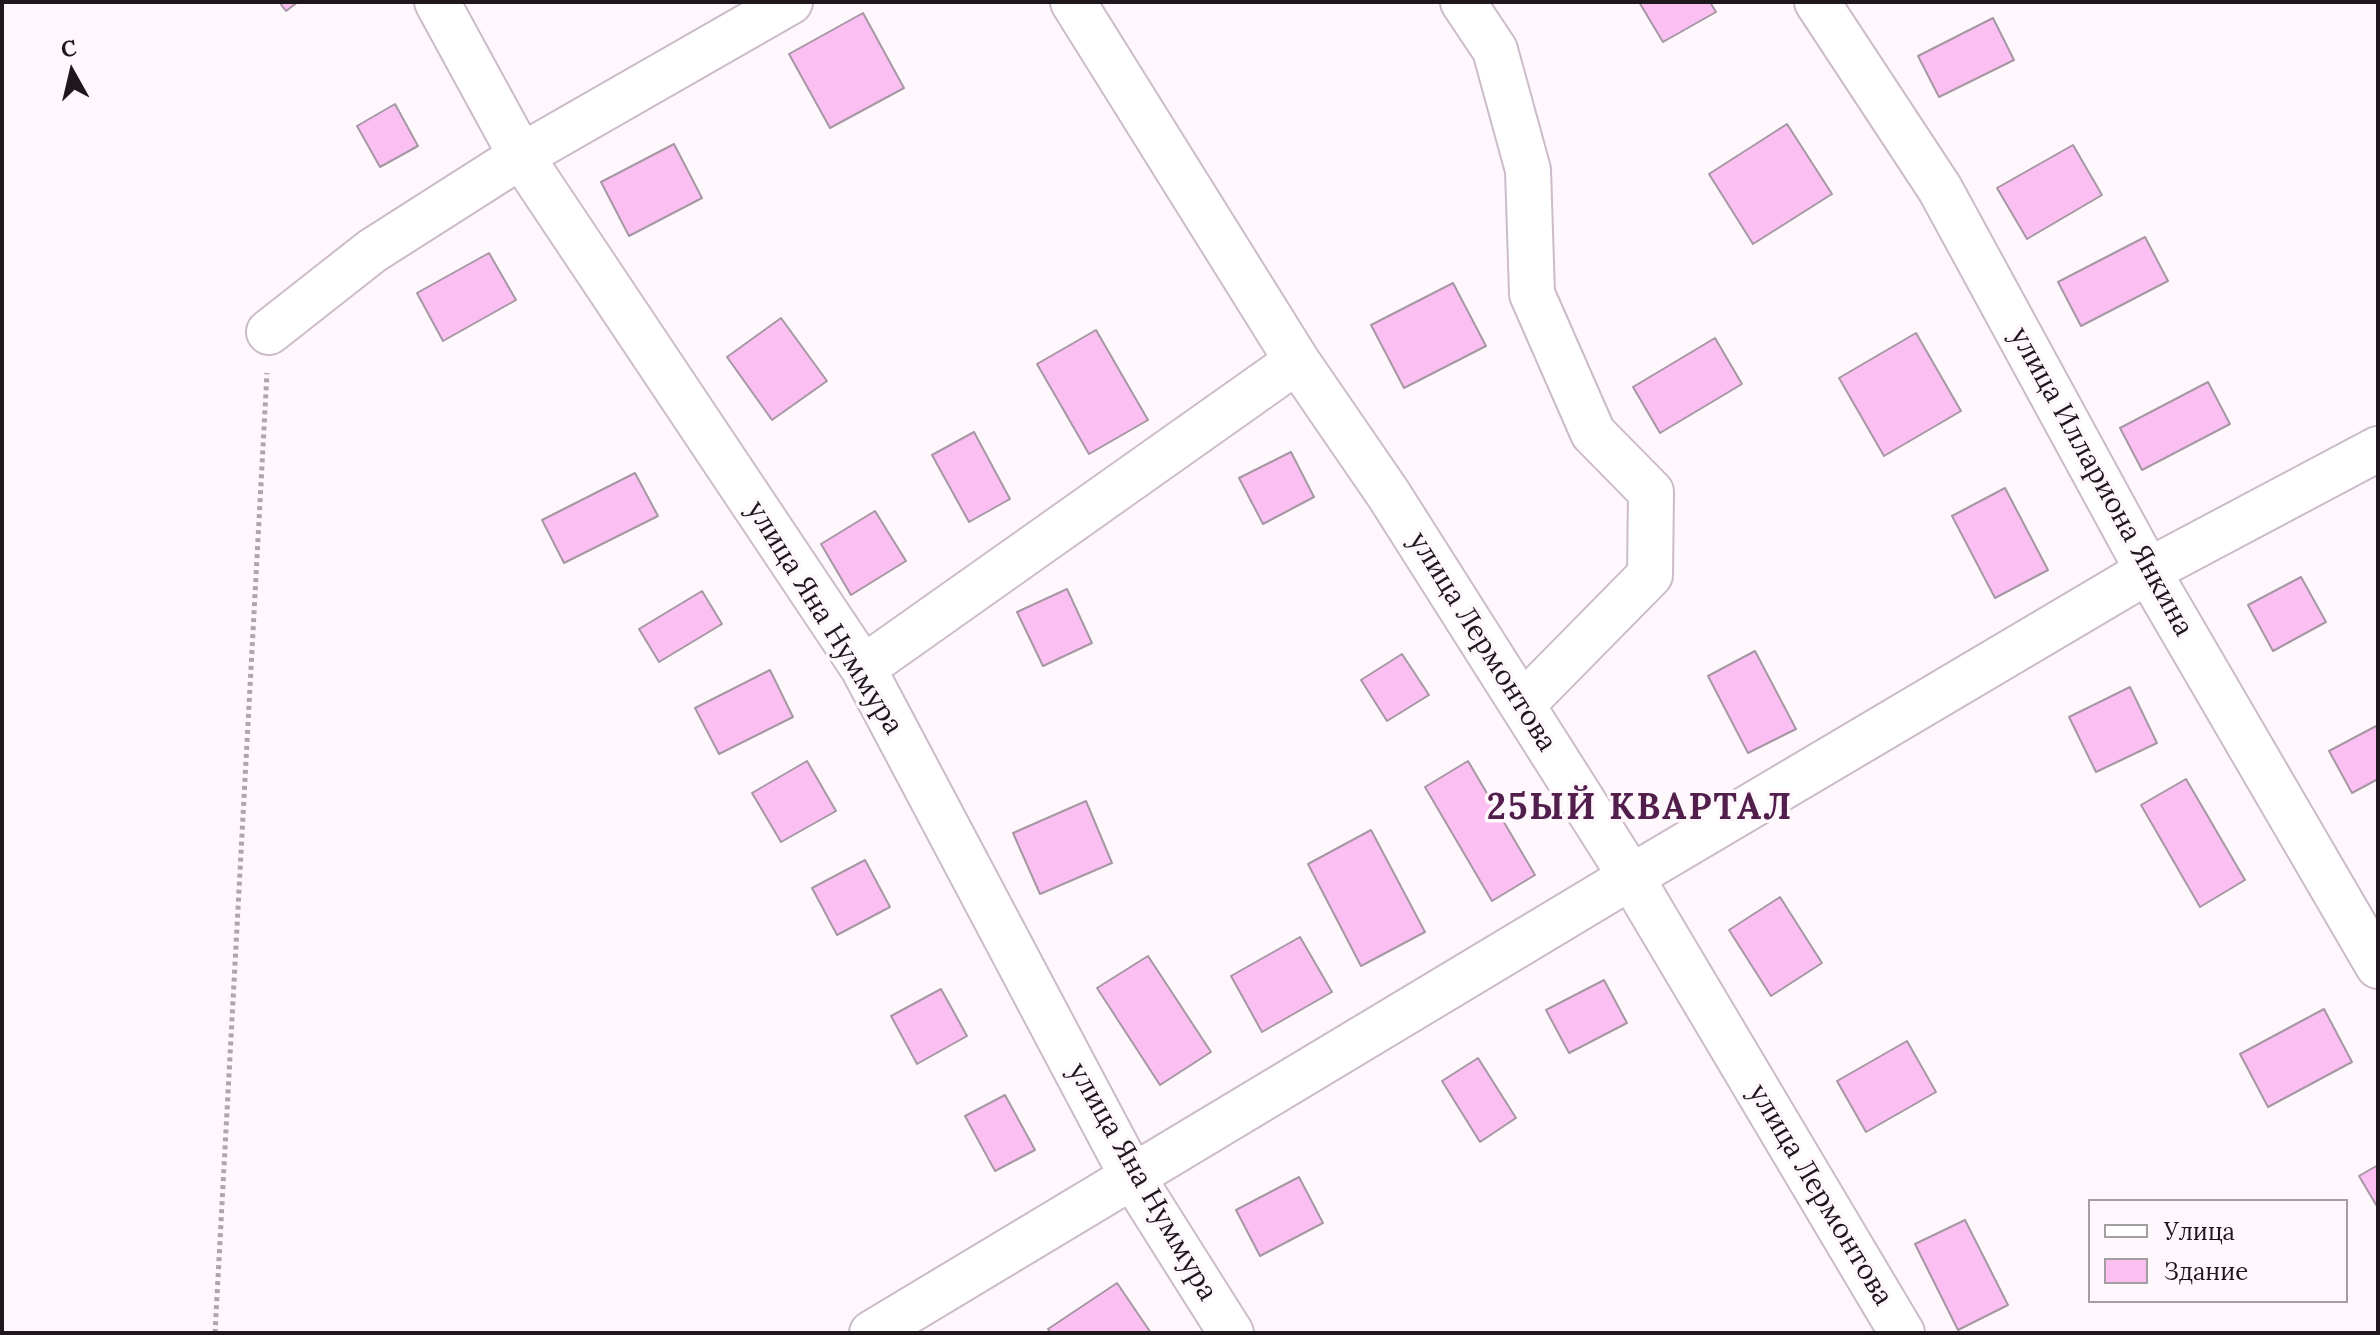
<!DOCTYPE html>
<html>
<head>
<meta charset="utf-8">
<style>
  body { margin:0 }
  #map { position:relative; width:2380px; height:1335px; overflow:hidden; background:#fef8fd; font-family:Lora,serif }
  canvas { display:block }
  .frame { position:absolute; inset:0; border:4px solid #1e181d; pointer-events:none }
  .legend { position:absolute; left:2088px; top:1199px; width:260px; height:104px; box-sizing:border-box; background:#fef8fd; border:2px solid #a49ea3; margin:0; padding:10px 14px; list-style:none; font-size:24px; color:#1e181d }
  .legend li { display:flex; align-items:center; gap:16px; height:40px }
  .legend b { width:40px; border:2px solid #a49ea3 }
  .north { position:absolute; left:32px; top:32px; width:80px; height:80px; -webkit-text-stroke:6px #fef8fd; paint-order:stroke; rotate:352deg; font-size:22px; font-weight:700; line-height:32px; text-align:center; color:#1e181d }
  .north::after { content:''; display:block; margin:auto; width:28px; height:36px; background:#1e181d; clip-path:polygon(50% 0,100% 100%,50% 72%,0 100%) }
</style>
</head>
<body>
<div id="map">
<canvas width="2380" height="1335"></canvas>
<div class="frame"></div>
<ul class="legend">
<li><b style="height:10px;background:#fff"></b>Улица</li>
<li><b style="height:22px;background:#fbbff2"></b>Здание</li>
</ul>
<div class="north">С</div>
</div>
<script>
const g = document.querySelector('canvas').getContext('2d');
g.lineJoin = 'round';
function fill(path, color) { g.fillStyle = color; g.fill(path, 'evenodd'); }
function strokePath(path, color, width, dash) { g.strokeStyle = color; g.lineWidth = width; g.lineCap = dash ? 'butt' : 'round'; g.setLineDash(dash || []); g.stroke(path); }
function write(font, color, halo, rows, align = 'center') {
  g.font = font + ' Lora,serif'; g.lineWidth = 7; g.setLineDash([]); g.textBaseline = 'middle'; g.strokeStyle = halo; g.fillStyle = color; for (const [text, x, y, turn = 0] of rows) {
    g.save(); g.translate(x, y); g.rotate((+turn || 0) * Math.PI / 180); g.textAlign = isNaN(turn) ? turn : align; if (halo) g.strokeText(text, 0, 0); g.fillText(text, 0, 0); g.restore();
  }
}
const building = new Path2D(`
  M279,2H298L286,11Z
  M1639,2H1710L1716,12L1663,42Z
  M863,13L904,88L830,128L789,54Z
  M1993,18L2014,60L1939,97L1918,56Z
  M395,104L418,146L380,167L357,126Z
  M1787,124L1832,194L1753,244L1709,174Z
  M674,144L702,198L629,236L601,182Z
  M2073,145L2102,195L2027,239L1997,188Z
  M2145,237L2168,281L2081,326L2058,282Z
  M489,253L516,300L443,341L417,293Z
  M1453,283L1486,346L1404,388L1371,325Z
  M781,318L827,381L772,420L727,357Z
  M1096,330L1148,420L1089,454L1037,364Z
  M1916,333L1961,411L1884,456L1839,378Z
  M1715,338L1742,384L1660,433L1633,387Z
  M2208,382L2230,424L2142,470L2120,428Z
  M974,432L1010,499L969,522L932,455Z
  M1291,452L1314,497L1263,524L1239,478Z
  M635,473L658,516L564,563L542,520Z
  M2005,488L2048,570L1995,598L1952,516Z
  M875,511L906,561L851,595L821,544Z
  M2301,577L2326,622L2273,651L2248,605Z
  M1067,589L1092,643L1043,666L1017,612Z
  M702,591L722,624L659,662L639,629Z
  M1755,651L1796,729L1748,753L1708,676Z
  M1402,654L1429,695L1387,721L1361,680Z
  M770,670L793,717L719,754L695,708Z
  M2130,687L2157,743L2096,772L2069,717Z
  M2378,725V779L2352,793L2329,751Z
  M807,761L836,811L781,842L752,793Z
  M1468,761L1535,875L1492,901L1425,787Z
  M2186,779L2245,880L2200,907L2141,805Z
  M1086,801L1112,863L1040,894L1013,833Z
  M1371,830L1425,932L1361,966L1308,864Z
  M865,860L890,907L837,935L812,888Z
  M1780,897L1822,963L1771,996L1729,930Z
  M1300,937L1332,992L1262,1032L1231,976Z
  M1148,956L1211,1052L1160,1085L1097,988Z
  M1604,980L1627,1023L1569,1053L1546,1010Z
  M941,989L967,1036L917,1064L891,1016Z
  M2324,1009L2352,1062L2268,1107L2240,1054Z
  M1907,1041L1936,1092L1866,1132L1837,1081Z
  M1478,1058L1516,1118L1480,1142L1442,1081Z
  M1005,1095L1035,1150L995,1171L965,1116Z
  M2378,1165V1208L2359,1176Z
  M1299,1177L1323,1223L1260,1256L1236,1210Z
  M1965,1220L2008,1305L1958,1330L1915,1244Z
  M1117,1283L1151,1333H1051L1048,1329Z`);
fill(building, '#fbbff2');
strokePath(building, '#a697a4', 2);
const minor = new Path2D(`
  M437,2L521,156L863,668L1132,1176L1231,1333
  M1073,2L1297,361L1389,495L1631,877L1902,1333
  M1463,2L1495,50L1528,170L1532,294L1593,433L1651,492L1650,575L1522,705
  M1817,2L1940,189L2148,571L2378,966
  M269,332L372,251L521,156L790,2
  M863,668L1297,361
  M872,1333L1631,877L2148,571L2378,449`);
strokePath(minor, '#ccbbc9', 48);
strokePath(new Path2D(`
  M215,1333L267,373`), '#ada7ac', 5, [4, 4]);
strokePath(minor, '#fff', 44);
write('28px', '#1e181d', '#fef8fd', [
  ["улица Иллариона Янкина",2101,482,61],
  ["улица Яна Нуммура",824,618,58],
  ["улица Лермонтова",1482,642,58],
  ["улица Яна Нуммура",1142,1182,60],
  ["улица Лермонтова",1820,1195,59]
]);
g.letterSpacing = '2px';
write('bold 36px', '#521f4d', '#fef8fd', [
  ["25ЫЙ КВАРТАЛ",1640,809]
]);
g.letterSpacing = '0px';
</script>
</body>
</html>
